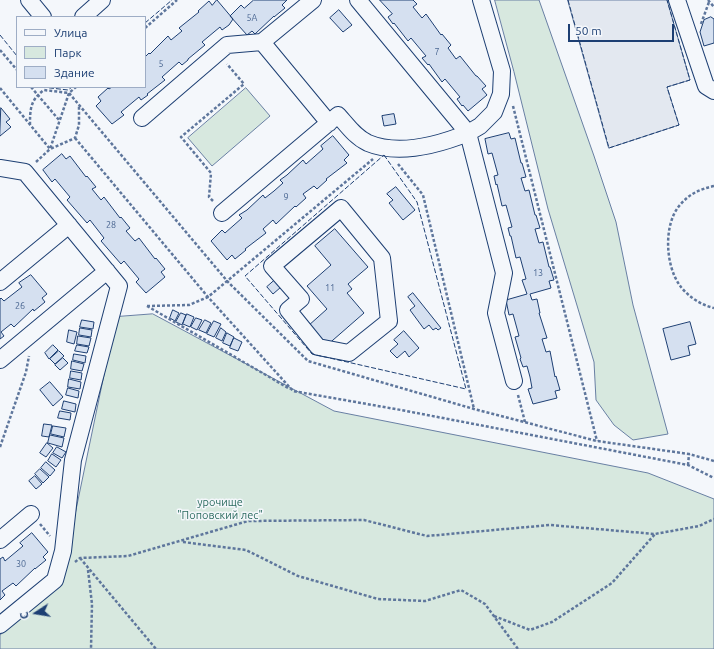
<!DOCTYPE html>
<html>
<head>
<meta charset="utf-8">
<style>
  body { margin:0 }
  #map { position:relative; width:714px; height:649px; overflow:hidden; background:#f4f7fb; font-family:Ubuntu,sans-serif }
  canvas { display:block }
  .legend { position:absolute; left:16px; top:16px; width:130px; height:72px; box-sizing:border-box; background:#f4f7fb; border:1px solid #9eadc5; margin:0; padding:5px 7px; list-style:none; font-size:12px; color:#1d3f73 }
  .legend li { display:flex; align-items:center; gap:8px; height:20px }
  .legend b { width:20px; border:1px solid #9eadc5 }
  .north { position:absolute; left:16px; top:593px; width:40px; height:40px; -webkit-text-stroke:3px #f4f7fb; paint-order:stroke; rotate:258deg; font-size:11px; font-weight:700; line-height:16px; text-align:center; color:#1d3f73 }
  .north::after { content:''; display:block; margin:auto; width:14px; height:18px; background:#1d3f73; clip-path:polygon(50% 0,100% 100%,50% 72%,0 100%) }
  .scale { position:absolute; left:568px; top:24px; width:106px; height:18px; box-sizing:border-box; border:2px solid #1d3f73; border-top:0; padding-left:5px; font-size:12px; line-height:14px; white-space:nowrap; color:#1d3f73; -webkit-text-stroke:3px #f4f7fb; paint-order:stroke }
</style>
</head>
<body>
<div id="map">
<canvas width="714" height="649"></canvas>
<ul class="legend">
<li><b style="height:5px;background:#f4f7fb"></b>Улица</li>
<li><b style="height:11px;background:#d7e8df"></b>Парк</li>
<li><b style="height:11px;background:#d5e0f0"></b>Здание</li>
</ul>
<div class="north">С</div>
<div class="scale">50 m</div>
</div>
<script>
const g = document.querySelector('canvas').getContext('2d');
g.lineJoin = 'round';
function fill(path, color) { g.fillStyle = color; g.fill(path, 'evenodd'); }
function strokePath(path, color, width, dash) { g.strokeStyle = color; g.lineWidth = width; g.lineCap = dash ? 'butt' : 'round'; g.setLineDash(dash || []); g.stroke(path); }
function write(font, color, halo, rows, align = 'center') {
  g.font = font + ' Ubuntu,sans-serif'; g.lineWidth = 3; g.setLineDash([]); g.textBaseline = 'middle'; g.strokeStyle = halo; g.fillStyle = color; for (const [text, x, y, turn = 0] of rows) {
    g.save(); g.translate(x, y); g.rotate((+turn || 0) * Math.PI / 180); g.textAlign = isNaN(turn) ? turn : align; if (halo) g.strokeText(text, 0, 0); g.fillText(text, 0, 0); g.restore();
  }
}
const green = new Path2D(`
  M495,0H539L594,156L616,222L633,305L668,434L633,440L614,425L596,400L594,362L548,209L514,72Z
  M246,88L270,116L212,166L188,138Z
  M153,314L334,411L648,473L714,499V649H0V635L61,582L116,317Z`);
fill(green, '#d7e8df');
strokePath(green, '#687fa3', 1);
const parking = new Path2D(`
  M568,0H667L690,80L667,87L679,125L609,148Z`);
fill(parking, '#e3e8f0');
strokePath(parking, '#687fa3', 1);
const building = new Path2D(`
  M217,0L233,19L229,25L222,30L220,27L202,42L205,45L188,59V60L182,65L179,62L162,77L165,80L147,94L148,95L141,100L139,97L121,112L124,115L112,124L96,106L101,101L98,97L108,88L109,89L112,87H145V57L149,53L150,54L168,36L171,40L182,31L179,28L199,12L198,11L209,1L212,5Z
  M254,0H287L282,5L285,8L274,17V16L255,34L252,31L247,35L230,16L241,5L244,8Z
  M380,0H413L417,4L413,7L422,18L426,14L441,35L442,34L451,45L448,48L456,59L460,56L476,76H477L486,86L482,89L487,95L468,111L463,105L462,106L457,99L460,97L445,79L442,82L429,64L428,65L422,58L426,56L411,38L408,41L394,23L393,24L388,17L392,14Z
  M339,10L352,25L343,32L330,18Z
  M711,17L714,19V43L704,46L700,32L704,20Z
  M1,108L10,119L6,122L11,127L0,136Z
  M394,114L396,124L384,126L382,116Z
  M509,133L511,139L515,138L521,163H522L526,177L521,178L525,191L529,190L535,215H536L540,228L535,229L539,243L543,242L549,267H550L554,280L549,281L551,288L530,294L532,300L537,299L540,313H539L547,338L542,339L546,352L550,351L555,377L556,376L560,390L555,391L557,398L533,404L528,389L532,388L530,377L527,366L523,367L520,359L521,358L515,337L519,336L513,314L509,315L506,300L527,294L522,280L526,279L520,257L516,258L511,236H510L508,228L512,227L506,205L502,206L497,184L496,185L494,176L498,175L492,153L488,154L485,139Z
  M333,136L349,155L344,160L347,163L326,179L327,180L317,189L314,186L303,194L306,198L296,207L295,206L276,224L273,220L263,229L266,233L245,249L246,250L235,259L232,255L227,260L211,241L222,230L225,233L242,218L239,215L247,210L263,195L265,198L274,191L283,183L280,180L287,175L303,160L306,164L323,149L321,146Z
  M62,154L66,159L70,156L86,177L87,176L96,187L92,189L101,200L104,197L120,218L121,217L130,228L126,231L135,241L139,238L155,259L156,258L165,269L161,272L165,277L146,293L136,282L139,279L124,261L121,264L101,241L104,238L90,220L87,223L67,200L70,197L55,179L52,182L43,170Z
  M396,187L415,210L403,220L389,203L393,200L387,194Z
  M335,229L368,267L348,284L352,289L347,293L364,313L325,347L308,326L327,309L307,286L331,265L315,246Z
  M31,275L47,294L42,298L45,302L34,311L33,309L14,327L11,324L1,332L4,336L0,339V299L1,298L4,301L22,287L19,283Z
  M275,280L281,287L273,294L267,287Z
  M413,293L441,328L438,330L436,328L433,330L429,325L424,329L410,310L415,306L408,297Z
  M173,310L179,313L175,321L170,318Z
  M181,313L186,315L182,325L176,322Z
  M187,314L194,317L190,327L183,324Z
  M196,318L202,320L197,330L191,327Z
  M82,320L94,322L93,329L80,327Z
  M205,320L211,323L206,333L199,330Z
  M214,321L221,324L214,337L207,334Z
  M690,322L696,344L688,346L690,355L671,360L663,329Z
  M80,328L92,330L91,337L79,335Z
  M221,328L226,332L222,341L216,338Z
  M69,330L77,332L74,344L67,342Z
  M404,331L419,348L409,357L405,351L397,358L390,351L398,344L394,340Z
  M227,333L234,337L230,346L223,343Z
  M78,336L91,338L89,346L77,344Z
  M234,338L242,342L238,351L230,348Z
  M53,345L58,350L49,359L45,353Z
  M77,345L89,347L87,353L75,351Z
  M59,351L64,356L55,364L50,359Z
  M74,354L86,356L85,363L73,360Z
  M63,358L68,363L60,370L55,365Z
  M72,361L84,364L82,371L71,369Z
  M71,371L82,373L81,380L70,378Z
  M69,379L81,382L80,389L68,387Z
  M50,382L63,397L53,406L40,390Z
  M68,388L79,391L78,398L66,395Z
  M64,401L76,404L75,412L62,409Z
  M60,411L71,413L70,420L58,418Z
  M44,424L52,425L49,437L42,436Z
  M53,426L66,428L64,437L51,434Z
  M50,435L64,438L62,447L48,443Z
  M47,443L53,448L46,457L40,453Z
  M57,447L66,452L62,458L53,453Z
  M52,454L61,460L56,467L48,461Z
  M46,462L55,470L50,476L41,468Z
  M40,469L49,477L43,483L35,474Z
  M35,476L42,484L36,489L29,481Z
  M32,533L48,552L43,557L46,560L35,569V568L16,586L13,583L2,591L5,595L0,600V559L3,557L5,561L23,546L20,543Z`);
fill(building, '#d5e0f0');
strokePath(building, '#1d3f73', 1);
const minor = new Path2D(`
  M29,0L43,17
  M481,0L502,71L501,94L494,112L480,126L468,133L504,273L496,313L514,381
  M677,0L706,86L714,91
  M83,17L102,0
  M262,42L329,123
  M142,118L227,45L262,42L313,0
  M0,168L25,172L119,286L73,460L63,551L55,580L0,625
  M341,208L382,258L389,321L349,353L318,347L288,310L301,299L272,266Z
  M222,213L338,115C347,125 355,137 368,143C399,156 438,145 468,133L358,0
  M0,282L69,225
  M0,360L107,271
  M0,540L31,514`);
strokePath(minor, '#1d3f73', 18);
strokePath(new Path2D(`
  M708,0L714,7
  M701,24L709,2
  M145,28L177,0
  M0,50L17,70
  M31,87L59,120
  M0,88L50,149L75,138L79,125V105
  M513,106L597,441
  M30,125C30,110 30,100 44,90L69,93L228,282L308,361L474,409L597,441L689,454L714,461
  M75,138L208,297L293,391L401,410L688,465L714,478
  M36,162L50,149L69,93L76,87
  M398,164L423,195L474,409
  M714,186C700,189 689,194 680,205C663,224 665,267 681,287C689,297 701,305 714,308
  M213,201L209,197L211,173L181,137L244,84L227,64
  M147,306L189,305L208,297L373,159
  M147,306L290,389
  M518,395L525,422
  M0,447L26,372L29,356
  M688,465L689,454
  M40,524L50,536
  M183,542L246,550L298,576L378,599L425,601L461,590L485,604L518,649
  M80,558L156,649
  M75,562L80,558L128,556L248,521L364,520L427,536L550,525L655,534L699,526L714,519
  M88,570L92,604L91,649
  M494,616L530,630L552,622L612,583L655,534`), '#5e769c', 2.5, [3, 2]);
strokePath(minor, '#f4f7fb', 16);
strokePath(new Path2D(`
  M568,0L609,148L679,125L667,87L690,80L667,0
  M145,23L172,0
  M0,35L17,56
  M42,87L68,90L72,87
  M384,155L417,202L466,389L312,354L245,276Z`), '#1d3f73', 1, [5, 2]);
write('9px', '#4b6792', null, [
  ["5А",252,18],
  ["7",437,52],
  ["5",161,64],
  ["9",286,197],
  ["28",111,225],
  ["13",538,273],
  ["11",330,288],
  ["26",20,306],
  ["30",21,564]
]);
write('11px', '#2c6c60', '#f4f7fb', [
  ["урочище",220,502],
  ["\"Поповский лес\"",220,515]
]);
</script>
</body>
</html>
